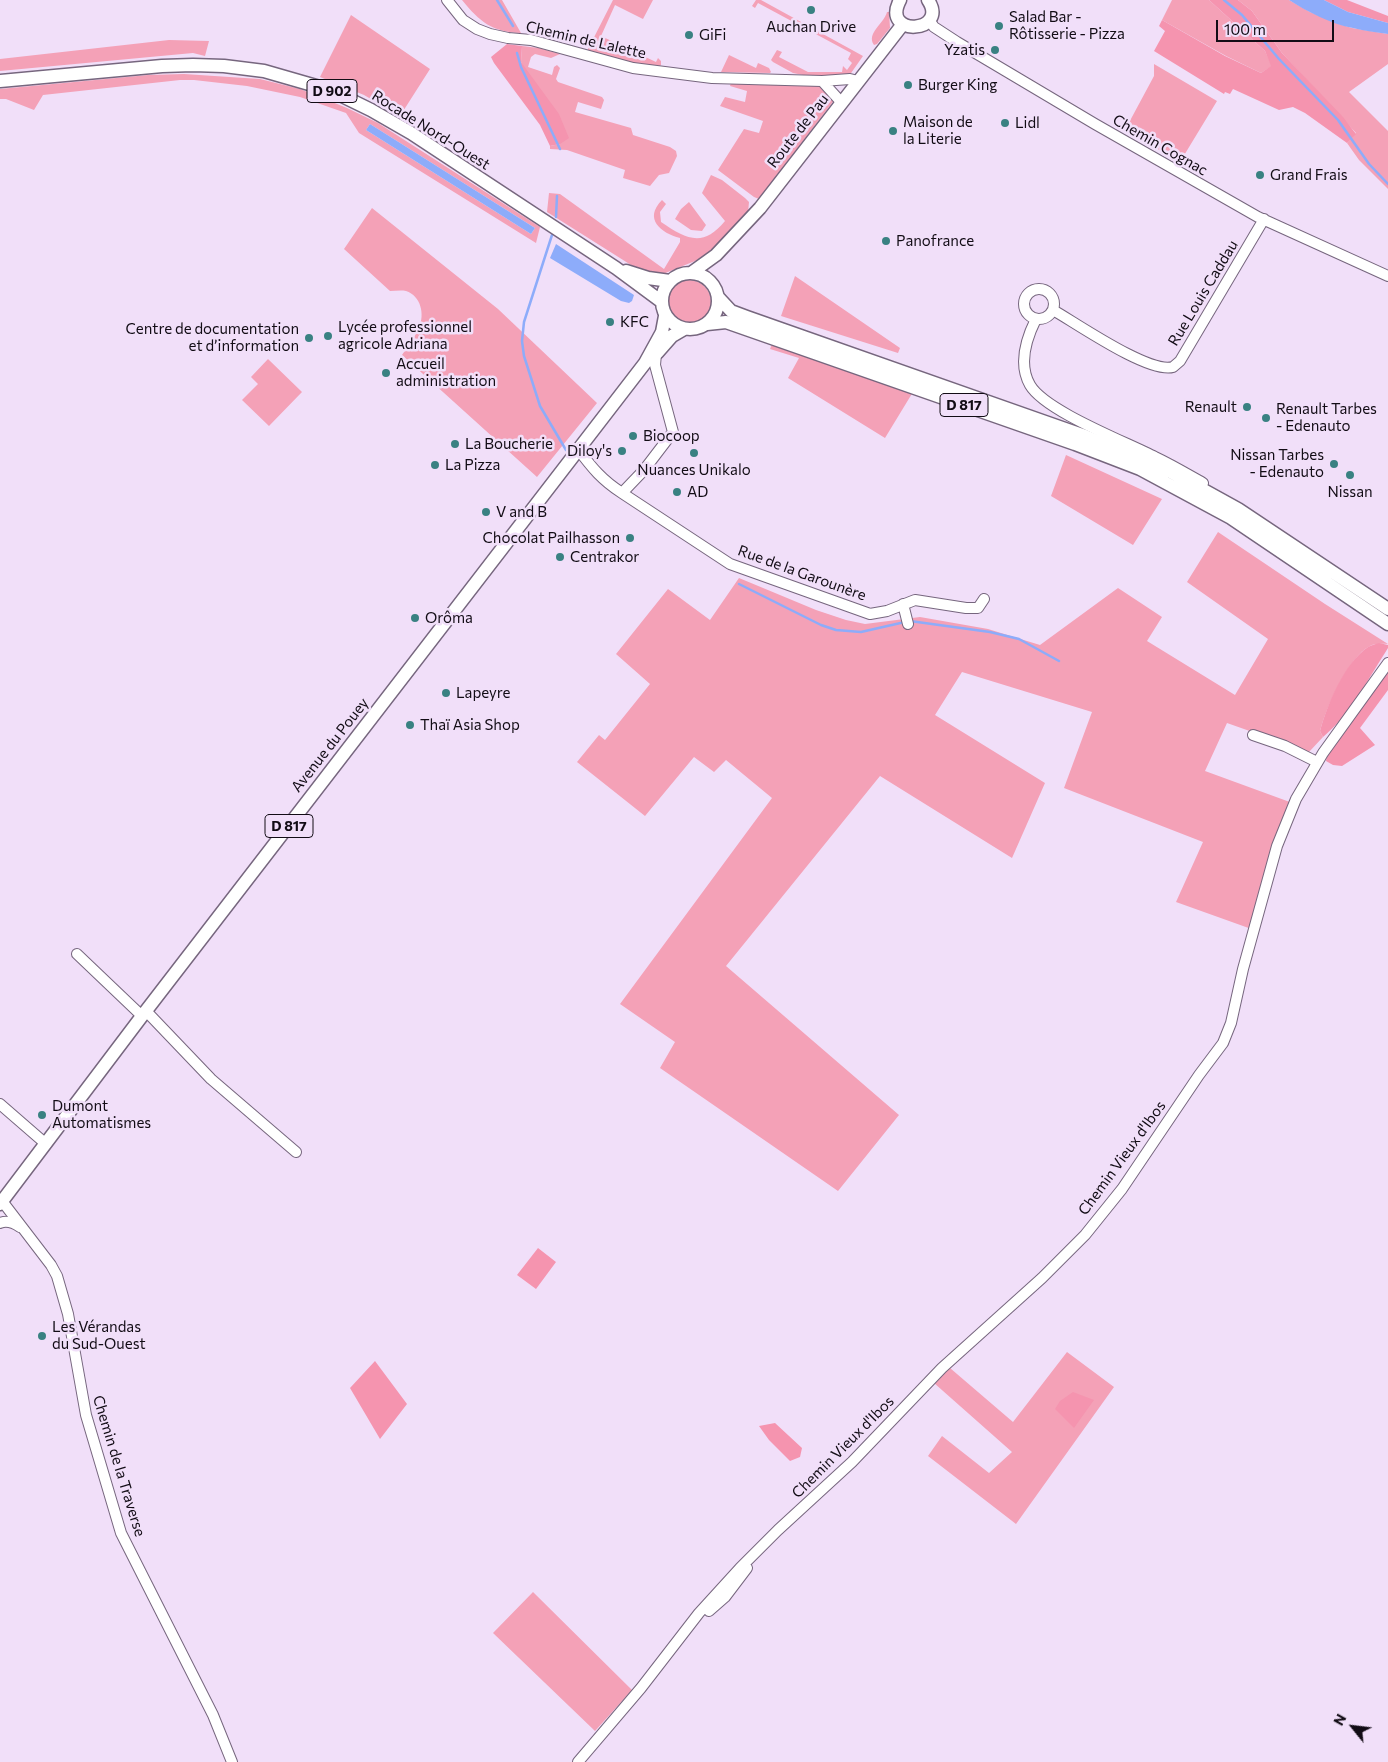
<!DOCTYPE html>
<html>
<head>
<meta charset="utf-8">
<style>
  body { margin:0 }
  #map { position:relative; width:1388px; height:1762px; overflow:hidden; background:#f1dff9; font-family:Commissioner,sans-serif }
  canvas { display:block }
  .north { position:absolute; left:1328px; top:1702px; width:50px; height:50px; -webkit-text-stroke:4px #f1dff9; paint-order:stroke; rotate:299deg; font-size:14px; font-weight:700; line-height:20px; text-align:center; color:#120c15 }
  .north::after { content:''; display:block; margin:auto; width:18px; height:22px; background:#120c15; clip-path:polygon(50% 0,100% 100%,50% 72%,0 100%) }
  .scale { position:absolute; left:1216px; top:20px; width:118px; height:22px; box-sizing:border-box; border:2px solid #120c15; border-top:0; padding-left:6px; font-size:15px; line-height:18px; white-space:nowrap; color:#120c15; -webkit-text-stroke:4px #f1dff9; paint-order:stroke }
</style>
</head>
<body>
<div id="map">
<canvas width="1388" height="1762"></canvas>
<div class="north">N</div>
<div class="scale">100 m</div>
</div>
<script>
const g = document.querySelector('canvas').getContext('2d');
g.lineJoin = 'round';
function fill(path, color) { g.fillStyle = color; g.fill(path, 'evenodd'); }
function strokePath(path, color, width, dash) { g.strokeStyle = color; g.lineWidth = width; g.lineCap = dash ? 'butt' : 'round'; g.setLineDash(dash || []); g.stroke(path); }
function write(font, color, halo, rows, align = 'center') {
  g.font = font + ' Commissioner,sans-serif'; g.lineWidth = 5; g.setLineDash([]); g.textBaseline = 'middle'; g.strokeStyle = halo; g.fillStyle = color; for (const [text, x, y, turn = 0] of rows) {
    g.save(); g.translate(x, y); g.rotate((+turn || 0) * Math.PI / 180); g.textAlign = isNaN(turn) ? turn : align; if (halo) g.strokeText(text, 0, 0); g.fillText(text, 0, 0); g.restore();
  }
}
fill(new Path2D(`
  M462,0H502L521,33C492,32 480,22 462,0Z
  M613,0H653L643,19L615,5L601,36L656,62L658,58L661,61V65L658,67L632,64L587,51Z
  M756,0H761L863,56L849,76H808L793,73L773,62L771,60L777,50L782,52L779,57L808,72H842L843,66L847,70L852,63L848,59L851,53L758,3L755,8L752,6Z
  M1172,0H1209L1265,51L1272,66L1261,73L1226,56L1162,20Z
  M1238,0H1289L1310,12L1339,24L1352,28L1388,34V64L1349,92L1388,131V189L1359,160L1347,143L1356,133L1282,53L1252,11Z
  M887,12H889L890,28L877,44L874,45C866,33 884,24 887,12Z
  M351,15L430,69L400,116L364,95L320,77Z
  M169,40L209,41L205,56L193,53L0,71V59Z
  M522,46L539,48L560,54L551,58L535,54L531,57L528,67L552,75L554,67L557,65L560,68L556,79L558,82L602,97L604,100L601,109L578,102L575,112L631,128L633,135L670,147L676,151L677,156L669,173L659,175L650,186L623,178L625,170L567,150L550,149V146L560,144L521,62Z
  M729,55L756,68L758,63L769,68L771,72L770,73L721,72Z
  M1154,64L1217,101L1180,162L1125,130L1154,76Z
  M184,74L260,79L300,89L347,108L378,123L540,227L536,243L359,133L346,113L300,97L247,86L194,80H180L43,95L34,110L6,99H0V89L148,75ZM370,124L535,228L531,234L366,130Z
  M731,83L820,86L835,99L759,199L754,197L718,170L744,129L759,133L763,121L720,106L725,97L745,102L747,91L730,86Z
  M711,175L722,180L745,198L749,202L748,213L726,237L709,253L695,261L663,274L652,273L631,265L547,212L549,193L560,194L664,269L680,242V238C661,233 643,219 662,200L666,204L660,212L661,222C686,239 703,248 725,221L702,193Z
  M689,202L706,225L702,231L691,230L675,219L681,209Z
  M372,208L498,309L597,403L537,477L402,355C408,346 415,337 419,328C425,314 421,296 406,291C401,290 395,291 390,291L344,249Z
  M795,276L900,348L898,353L781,316Z
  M667 302a22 22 0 1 1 44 0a22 22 0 1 1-44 0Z
  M772,344L913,392L885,438L788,378L799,358L770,349Z
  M268,359L302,392L269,426L242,400L258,384L251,377Z
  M1066,455L1162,499L1133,545L1051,496Z
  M1218,532L1325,604L1388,644C1383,644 1376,643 1370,646C1348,657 1326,708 1320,731L1323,737L1309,752L1227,723L1205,771L1298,805L1280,850L1257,931L1176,902L1203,842L1064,788L1092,712L962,672L935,715L1045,783L1012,858L880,776L726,966L899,1115L838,1191L660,1068L675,1042L620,1004L772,798L726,760L714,772L694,757L645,816L577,762L599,735L605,740L650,684L616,654L668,589L710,620L739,578L816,610L846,620L865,624L920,617L988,629L1040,645L1118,588L1162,617L1147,641L1235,695L1268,639L1187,582Z
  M1067,1352L1114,1387L1016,1524L928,1456L942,1436L989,1473L1012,1452L934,1383L950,1368L1013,1422Z
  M533,1592L632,1690L595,1731L493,1633Z`), '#f4a1b7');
fill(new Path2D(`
  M1209,0H1238L1252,11L1282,53L1343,117L1356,134L1347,143L1305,113L1293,107L1279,110L1233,89L1230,94L1225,92L1224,94L1154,51L1165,31L1159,26L1162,20L1225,56L1261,73L1271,66L1265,51Z
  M1324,0H1347L1388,16V23L1348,12Z
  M507,44L522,46L521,62L559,114L569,138L560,144L550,146L540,125L494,63L491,57Z
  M1379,643L1388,645V648C1370,676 1349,716 1323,737L1320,731C1327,705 1344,663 1368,647C1371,645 1376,644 1379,643Z
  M1388,670V690L1360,728L1375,745L1342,766L1333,765L1326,761L1327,754Z
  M538,1248L556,1262L536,1289L517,1275Z
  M375,1361L407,1404L380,1439L350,1388Z
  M1073,1392L1094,1400L1074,1428L1055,1409L1060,1401Z
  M775,1423L802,1448L800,1457L790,1461L769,1440L759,1426Z`), '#f594af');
fill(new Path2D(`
  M1289,0H1324L1348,12L1388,23V34C1376,32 1365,31 1353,28C1331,24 1308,12 1289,0Z
  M370,124L535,228L531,234L366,130Z
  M556,244L634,295L632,301L629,303L621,301L550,258Z`), '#8dacfa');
strokePath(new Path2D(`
  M497,0L513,26
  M1224,0L1242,15L1279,59L1338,120L1369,164L1388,184
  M517,53L521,67L560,149
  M556,217L557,196
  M552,235L524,322L522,341L524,356L540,406L566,450
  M739,584L821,625L836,630L861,632L905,622
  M910,621L990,632L1019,639L1059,661`), '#8dacfa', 2.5);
const minor = new Path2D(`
  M447,0L463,20L477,29L490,34L508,38L531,40L633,68L712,78L822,81L850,79L858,81
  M929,20L934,27L957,42L1095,124L1258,217L1388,276
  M822,81L841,102
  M1024 304a15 15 0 1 1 30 0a15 15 0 1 1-30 0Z
  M1053,310C1076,323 1149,374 1173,367L1180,361L1264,219
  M1036,319C1026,339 1018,364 1030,385C1045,411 1126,442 1155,457C1172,465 1187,474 1203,483
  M578,449C592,468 602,480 622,493L644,470L673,432L655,365L656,354
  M622,493L730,564L870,614L887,611L915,600L966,608H978L984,599
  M903,604L908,624
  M1253,735L1285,746L1317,762
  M77,954L142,1016
  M146,1011L211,1079L296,1152
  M0,1104L46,1144
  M2,1201L51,1265L57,1276L68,1314L86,1415L121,1533L213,1715L232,1762
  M0,1223C7,1220 14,1223 20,1227
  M709,1611L725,1597L747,1568
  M578,1762L641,1688L699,1613L740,1568L778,1530L852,1462L942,1368L1042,1278L1085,1235L1122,1189L1199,1075L1223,1043L1231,1023L1243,969L1277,846L1296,799L1323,753L1388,663`);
const major = new Path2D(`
  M900,0C880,38 950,33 928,0
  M0,81L162,66L193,65L224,66L264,71L330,90L371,110L411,133L616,268L662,302
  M626,271L648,278L670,281
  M662 301a28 28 0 1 1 56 0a28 28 0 1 1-56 0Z
  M691,273L716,255L760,208L903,24
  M718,297L731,311L747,317L1085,436L1171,472L1238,509L1388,609
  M707,324L726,322L1075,444L1140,469L1231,518L1388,624
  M657,353L672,336L684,329
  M0,1204L142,1016L645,363L662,332L665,316`);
strokePath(minor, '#76667e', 12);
strokePath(major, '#76667e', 15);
strokePath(minor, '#fff', 10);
strokePath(major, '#fff', 12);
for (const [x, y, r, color] of [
  [811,10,5,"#398182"],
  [999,26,5,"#398182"],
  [689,35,5,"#398182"],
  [995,50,5,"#398182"],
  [908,85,5,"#398182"],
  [1005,123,5,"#398182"],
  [893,131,5,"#398182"],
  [1260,175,5,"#398182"],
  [886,241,5,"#398182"],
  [610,322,5,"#398182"],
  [328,336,5,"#398182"],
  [309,338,5,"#398182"],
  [386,373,5,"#398182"],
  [1247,407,5,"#398182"],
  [1266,418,5,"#398182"],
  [633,436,5,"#398182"],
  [455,444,5,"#398182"],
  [622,451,5,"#398182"],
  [694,453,5,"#398182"],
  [1334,464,5,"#398182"],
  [435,465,5,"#398182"],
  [1350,475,5,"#398182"],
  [677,492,5,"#398182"],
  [486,512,5,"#398182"],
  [630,538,5,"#398182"],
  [560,557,5,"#398182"],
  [415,618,5,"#398182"],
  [446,693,5,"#398182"],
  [410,725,5,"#398182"],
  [42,1115,5,"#398182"],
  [42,1336,5,"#398182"]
]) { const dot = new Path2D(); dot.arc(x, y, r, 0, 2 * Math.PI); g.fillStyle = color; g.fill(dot); strokePath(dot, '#f1dff9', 2); }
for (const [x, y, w] of [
  [332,91,50],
  [964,405,48],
  [289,826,48]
]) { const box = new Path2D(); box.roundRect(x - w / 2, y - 11.5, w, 23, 4); g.fillStyle = '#f1dff9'; g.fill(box); strokePath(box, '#120c15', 1); }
write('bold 14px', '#120c15', null, [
  ["D 902",332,91],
  ["D 817",964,405],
  ["D 817",289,826]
]);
write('15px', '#120c15', '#f1dff9', [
  ["Salad Bar -",1009,17],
  ["Rôtisserie - Pizza",1009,34],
  ["Auchan Drive",811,27,"center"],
  ["GiFi",699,35],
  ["Yzatis",985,50,"right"],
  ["Burger King",918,85],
  ["Maison de",903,122],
  ["la Literie",903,139],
  ["Lidl",1015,123],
  ["Grand Frais",1270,175],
  ["Panofrance",896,241],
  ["KFC",620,322],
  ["Lycée professionnel",338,327],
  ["agricole Adriana",338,344],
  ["Centre de documentation",299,329,"right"],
  ["et d’information",299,346,"right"],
  ["Accueil",396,364],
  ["administration",396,381],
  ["Renault",1237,407,"right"],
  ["Renault Tarbes",1276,409],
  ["- Edenauto",1276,426],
  ["Biocoop",643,436],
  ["La Boucherie",465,444],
  ["Diloy's",612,451,"right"],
  ["Nissan Tarbes",1324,455,"right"],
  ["- Edenauto",1324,472,"right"],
  ["La Pizza",445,465],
  ["Nuances Unikalo",694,470,"center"],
  ["AD",687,492],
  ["Nissan",1350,492,"center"],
  ["V and B",496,512],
  ["Chocolat Pailhasson",620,538,"right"],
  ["Centrakor",570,557],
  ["Orôma",425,618],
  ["Lapeyre",456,693],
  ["Thaï Asia Shop",420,725],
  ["Dumont",52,1106],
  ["Automatismes",52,1123],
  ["Les Vérandas",52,1327],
  ["du Sud-Ouest",52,1344]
], 'left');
write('15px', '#120c15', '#f1dff9', [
  ["Chemin de Lalette",586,40,13],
  ["Rocade Nord-Ouest",431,130,32],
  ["Route de Pau",798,131,-52],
  ["Chemin Cognac",1160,145,30],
  ["Rue Louis Caddau",1203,293,-59],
  ["Rue de la Garounère",802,573,20],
  ["Avenue du Pouey",330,745,-52],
  ["Chemin Vieux d'Ibos",1122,1158,-54],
  ["Chemin Vieux d'Ibos",843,1447,-45],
  ["Chemin de la Traverse",119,1466,73]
]);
</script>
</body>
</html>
